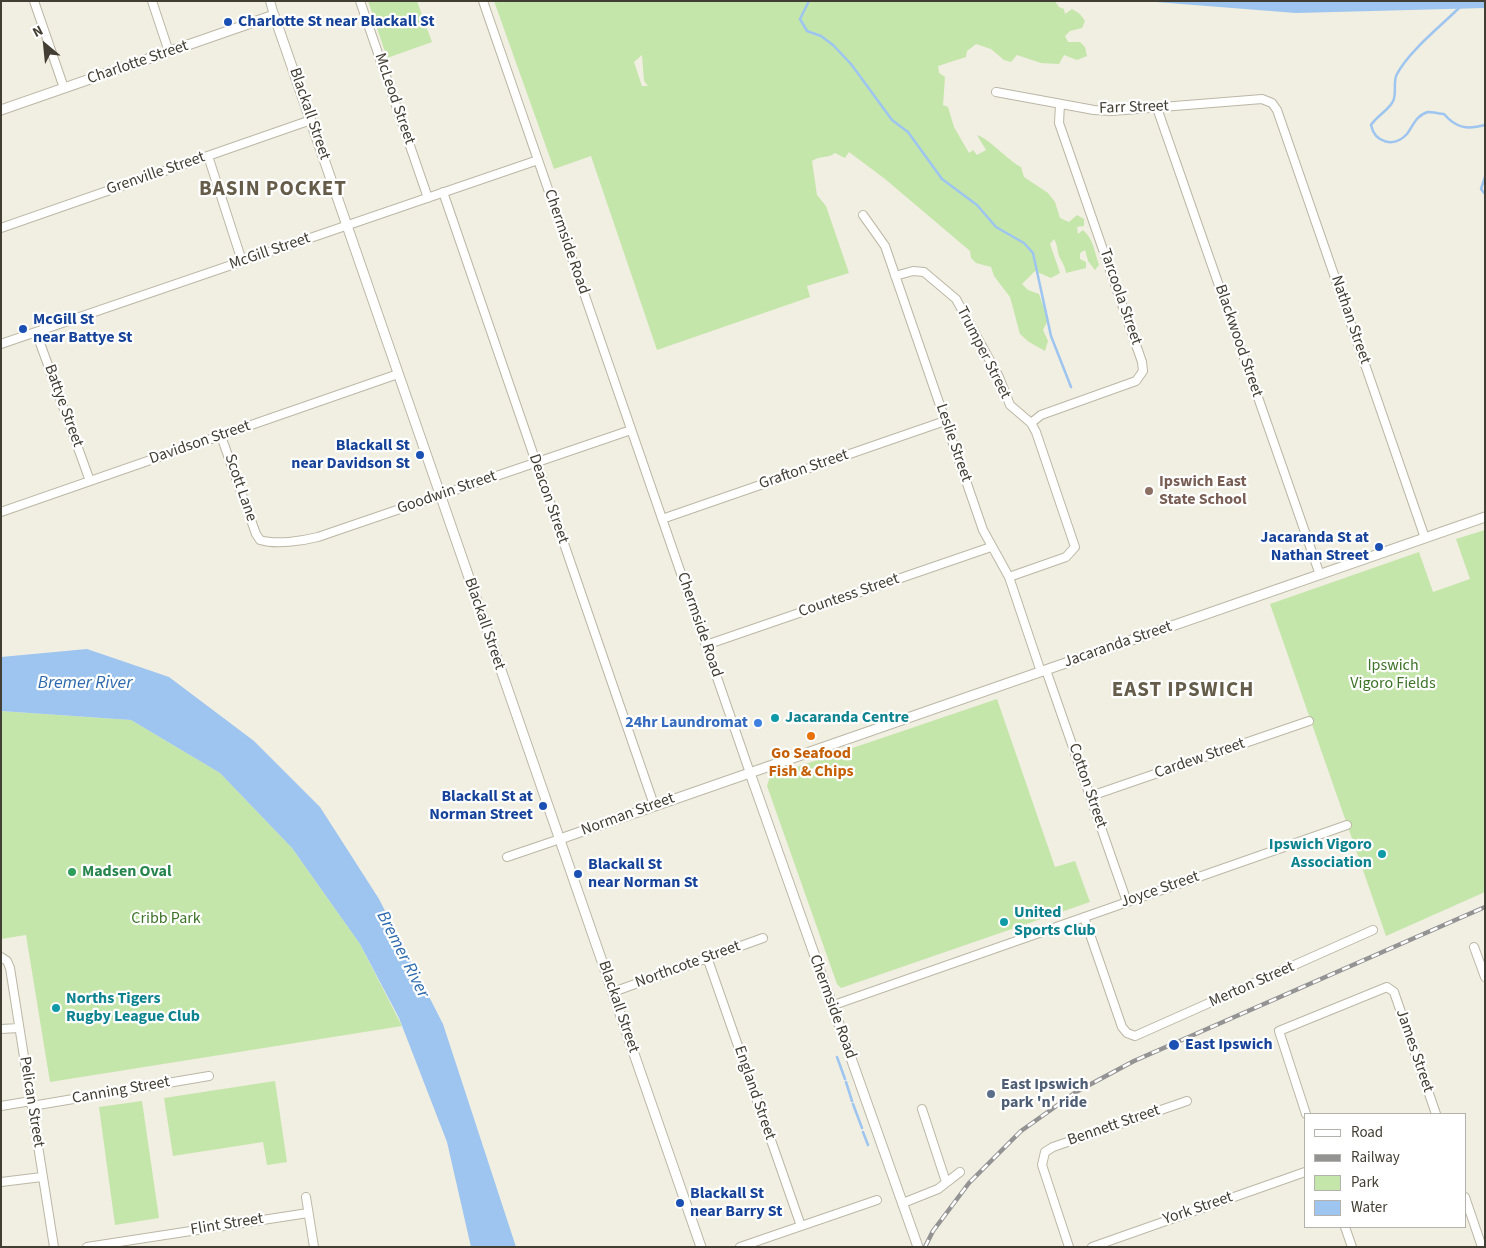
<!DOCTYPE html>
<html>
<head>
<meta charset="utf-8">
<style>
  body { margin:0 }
  #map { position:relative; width:1486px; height:1248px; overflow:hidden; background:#f1eee2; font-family:"Source Sans 3",sans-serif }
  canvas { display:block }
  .frame { position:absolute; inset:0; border:2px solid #433e33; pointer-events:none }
  .legend { position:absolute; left:1304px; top:1113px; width:162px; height:115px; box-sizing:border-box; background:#fff; border:1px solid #b4b2ad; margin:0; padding:6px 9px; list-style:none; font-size:15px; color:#433e33 }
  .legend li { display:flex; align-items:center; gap:10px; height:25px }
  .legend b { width:25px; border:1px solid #b4b2ad }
  .north { position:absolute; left:20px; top:20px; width:50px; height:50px; -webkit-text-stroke:4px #fff; paint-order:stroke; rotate:332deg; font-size:14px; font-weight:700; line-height:20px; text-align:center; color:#433e33 }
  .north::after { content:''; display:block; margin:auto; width:18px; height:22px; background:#433e33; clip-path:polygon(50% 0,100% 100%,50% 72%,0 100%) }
</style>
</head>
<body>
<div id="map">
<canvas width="1486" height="1248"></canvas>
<div class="frame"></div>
<ul class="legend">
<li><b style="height:6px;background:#fff"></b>Road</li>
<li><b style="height:6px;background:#939393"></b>Railway</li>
<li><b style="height:14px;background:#c5e6aa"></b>Park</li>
<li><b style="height:14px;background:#9dc5ef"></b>Water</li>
</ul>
<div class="north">N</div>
</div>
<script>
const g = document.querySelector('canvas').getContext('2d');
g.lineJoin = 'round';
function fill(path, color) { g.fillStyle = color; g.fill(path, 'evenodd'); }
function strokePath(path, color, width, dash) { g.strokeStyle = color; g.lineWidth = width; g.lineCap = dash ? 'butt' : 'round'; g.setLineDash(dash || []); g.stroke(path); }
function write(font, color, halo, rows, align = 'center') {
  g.font = font + ' "Source Sans 3",sans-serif'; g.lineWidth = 4.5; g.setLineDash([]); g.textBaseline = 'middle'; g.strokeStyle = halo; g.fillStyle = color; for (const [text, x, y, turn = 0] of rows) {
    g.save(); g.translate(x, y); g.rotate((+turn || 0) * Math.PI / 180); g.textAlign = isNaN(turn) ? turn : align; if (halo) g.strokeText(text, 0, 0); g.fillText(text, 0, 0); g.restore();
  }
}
fill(new Path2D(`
  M368,1H417L432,42L387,58Z
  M494,1H1055L1059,7L1064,9L1065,14L1072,9L1080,14L1085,21L1082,28L1070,31L1065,36L1068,42H1080L1085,47L1087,56L1077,60L1064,55L1059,64L1041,63L1017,55L1011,62L1004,60L991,49L976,44L967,51L966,57L938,66L939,73L945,77L943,105L948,107L954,127L969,153L973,150L977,155L986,150L977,135C990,139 1007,160 1021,167L1024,177L1048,193L1055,202L1060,218L1069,222L1077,215L1084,219V226L1077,227L1078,234L1083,230C1094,240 1094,251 1099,265L1095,270L1088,261L1085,250L1080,253V259L1086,262V268L1066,273C1065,265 1062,263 1059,256C1057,250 1058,246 1054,239L1050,244L1060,273L1051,278L1035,271L1022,284L1028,290L1039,294L1048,320L1043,330L1048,341L1045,351L1029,342L1020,334L1010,297L994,276L991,267L976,263L971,258L970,251L885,179L849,152L845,158L835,153C828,159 820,155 812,161L817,195L826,206L849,273L807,286L810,297L657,350L591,156L554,169ZM642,55L644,81L648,86H642L634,62Z
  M1485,530V892L1386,936L1270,604L1419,552L1433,592L1470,579L1456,539Z
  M997,699L1055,867L1075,861L1090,902L841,988L837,984L767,786L770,776Z
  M1,711L131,720L220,773L292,848L360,944L402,1026L50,1082L26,935L1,939Z
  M275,1081L287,1162L267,1165L263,1142L173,1156L164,1098Z
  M142,1101L159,1218L115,1225L99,1107Z`), '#c5e6aa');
fill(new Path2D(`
  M1143,1H1485V8L1296,13Z
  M87,649L169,677L254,741L320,807L379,899L443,1024L516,1247H471L447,1142L399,1018L360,944L292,848L220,773L131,720L1,711V657Z`), '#9dc5ef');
strokePath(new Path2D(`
  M809,1L800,19L807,31L821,36L833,45L851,64L892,120L908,132L942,179L977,205L996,227L1024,243L1033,253L1051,336L1071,387
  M1460,7C1441,26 1409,51 1397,74C1392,83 1398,95 1392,103C1386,112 1377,116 1371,125C1375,143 1394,148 1407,134C1413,126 1416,115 1428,112C1433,112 1440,114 1444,114C1456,128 1467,130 1485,125
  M1485,177L1481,189L1485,194
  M837,1057L845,1079
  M846,1082L852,1101
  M853,1104L862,1128
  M863,1132L868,1145`), '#9dc5ef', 2.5);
const minor = new Path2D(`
  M34,1L64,88
  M152,1L169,52
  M270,1L274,15
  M360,1L428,198
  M483,1L750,773
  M996,92L1094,110L1112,111L1262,99L1272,103L1277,110L1425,538
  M1157,108L1320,575
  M208,156L242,261
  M443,192L654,805
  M863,215L885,246L983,530L1009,577L1041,672
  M1,228L311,120
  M895,276L913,271L924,272L956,299L999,377L1010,405L1031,423L1036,432L1075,547L1066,557L1009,577
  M36,332L90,481
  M1,344L538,160
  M1031,423L1041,415L1136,381L1143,371L1142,362L1059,123L1060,104
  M221,436L256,534L260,540C276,545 302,541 318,537L631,430
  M1,512L398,374
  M662,519L945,421
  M706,645L991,547
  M1046,670L1127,902
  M1091,796L1309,721
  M507,857L560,839
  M1084,917L1122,1027L1127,1033L1135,1036L1373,930
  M1474,947L1485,977
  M1,957L7,961L10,968L54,1247
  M708,960L801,1226
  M613,992L763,938
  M831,1006L1347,825
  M1,1029L19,1028
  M1,1106L31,1101
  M32,1106L209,1076
  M922,1109L946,1182
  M1306,1114L1279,1031L1387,987L1394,992L1436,1114
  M1,1182L42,1177
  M306,1197L314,1247
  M1465,1197L1482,1247
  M903,1203L938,1189L960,1172
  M1345,1227L1352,1247
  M87,1247L308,1213
  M740,1247L877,1200
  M1069,1247L1042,1165L1045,1152L1053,1147L1187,1101
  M1092,1247L1305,1172`);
const tertiary = new Path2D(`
  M1,110L274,15L701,1247
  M750,773L918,1247
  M560,839L1485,517`);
strokePath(minor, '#bcb7a5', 10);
strokePath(tertiary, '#bcb7a5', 11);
strokePath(minor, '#fff', 8);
strokePath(tertiary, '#fff', 9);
const rail = new Path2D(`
  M925,1247L933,1231L969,1183L1021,1131L1076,1092L1134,1061L1485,907`);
strokePath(rail, '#939393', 4.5);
strokePath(rail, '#fff', 2.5, [8]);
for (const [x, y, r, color] of [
  [228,22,5,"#1a4fb4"],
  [23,329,5,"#1a4fb4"],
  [420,455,5,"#1a4fb4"],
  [1149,491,5,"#8d6e63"],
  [1379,547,5,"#1a4fb4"],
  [775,718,5,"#0f9aa8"],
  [758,723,5,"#3f7fe0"],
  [811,736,5,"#e8710a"],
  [543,806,5,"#1a4fb4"],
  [1382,854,5,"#0f9aa8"],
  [72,872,5,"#2e9e5b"],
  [578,874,5,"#1a4fb4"],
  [1004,922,5,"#0f9aa8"],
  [56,1008,5,"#0f9aa8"],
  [1174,1045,6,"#1a4fb4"],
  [991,1094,5,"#5c6f8a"],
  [680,1203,5,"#1a4fb4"]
]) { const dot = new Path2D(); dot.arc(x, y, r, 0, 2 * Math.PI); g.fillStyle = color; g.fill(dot); strokePath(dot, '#fff', 2); }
write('bold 16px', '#164399', '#fff', [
  ["Charlotte St near Blackall St",238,22],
  ["McGill St",33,320],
  ["near Battye St",33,338],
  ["Blackall St",410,446,"right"],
  ["near Davidson St",410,464,"right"],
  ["Jacaranda St at",1369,538,"right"],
  ["Nathan Street",1369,556,"right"],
  ["Blackall St at",533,797,"right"],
  ["Norman Street",533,815,"right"],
  ["Blackall St",588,865],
  ["near Norman St",588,883],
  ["East Ipswich",1185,1045],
  ["Blackall St",690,1194],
  ["near Barry St",690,1212]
], 'left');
write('16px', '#433e33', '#fff', [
  ["Charlotte Street",138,63,-19],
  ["McLeod Street",394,99,71],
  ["Farr Street",1134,108,-2],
  ["Blackall Street",309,114,71],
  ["Grenville Street",156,174,-19],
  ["Chermside Road",566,242,71],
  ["McGill Street",270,252,-19],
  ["Tarcoola Street",1120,297,71],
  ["Nathan Street",1350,320,71],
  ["Blackwood Street",1238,341,71],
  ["Trumper Street",983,353,63],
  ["Battye Street",63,406,70],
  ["Davidson Street",200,443,-19],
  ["Leslie Street",953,443,71],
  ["Grafton Street",804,470,-19],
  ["Scott Lane",240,488,71],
  ["Goodwin Street",447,493,-19],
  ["Deacon Street",548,499,71],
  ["Countess Street",849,596,-19],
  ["Blackall Street",484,624,71],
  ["Chermside Road",699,625,71],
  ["Jacaranda Street",1118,645,-19],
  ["Cardew Street",1200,759,-19],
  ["Cotton Street",1087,786,71],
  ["Norman Street",628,815,-20],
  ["Joyce Street",1160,890,-19],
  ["Northcote Street",688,965,-20],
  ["Merton Street",1252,985,-24],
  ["Blackall Street",618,1007,71],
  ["Chermside Road",832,1007,70],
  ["James Street",1414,1051,71],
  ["Canning Street",121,1091,-10],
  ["England Street",754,1093,71],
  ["Pelican Street",31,1102,81],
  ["Bennett Street",1114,1126,-19],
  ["York Street",1198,1209,-19],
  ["Flint Street",227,1225,-9]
]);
write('bold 16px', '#785e54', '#fff', [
  ["Ipswich East",1159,482],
  ["State School",1159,500]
], 'left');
write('16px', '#3c7327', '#fff', [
  ["Ipswich",1393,666],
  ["Vigoro Fields",1393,684],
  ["Cribb Park",166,919]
]);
write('bold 16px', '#0d838f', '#fff', [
  ["Jacaranda Centre",785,718],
  ["Ipswich Vigoro",1372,845,"right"],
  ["Association",1372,863,"right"],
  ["United",1014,913],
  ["Sports Club",1014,931],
  ["Norths Tigers",66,999],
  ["Rugby League Club",66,1017]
], 'left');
write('bold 16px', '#366cbe', '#fff', [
  ["24hr Laundromat",748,723]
], 'right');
write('bold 16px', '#c56008', '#fff', [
  ["Go Seafood",811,754],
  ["Fish & Chips",811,772]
]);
write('bold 16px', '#27864d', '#fff', [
  ["Madsen Oval",82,872]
], 'left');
write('bold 16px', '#4e5e75', '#fff', [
  ["East Ipswich",1001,1085],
  ["park 'n' ride",1001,1103]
], 'left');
write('italic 18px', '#2d6aad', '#fff', [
  ["Bremer River",85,684],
  ["Bremer River",402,955,63]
]);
g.letterSpacing = '1px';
write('bold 21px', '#655d4a', '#fff', [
  ["BASIN POCKET",273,190],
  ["EAST IPSWICH",1183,691]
]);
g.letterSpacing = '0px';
</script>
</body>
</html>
